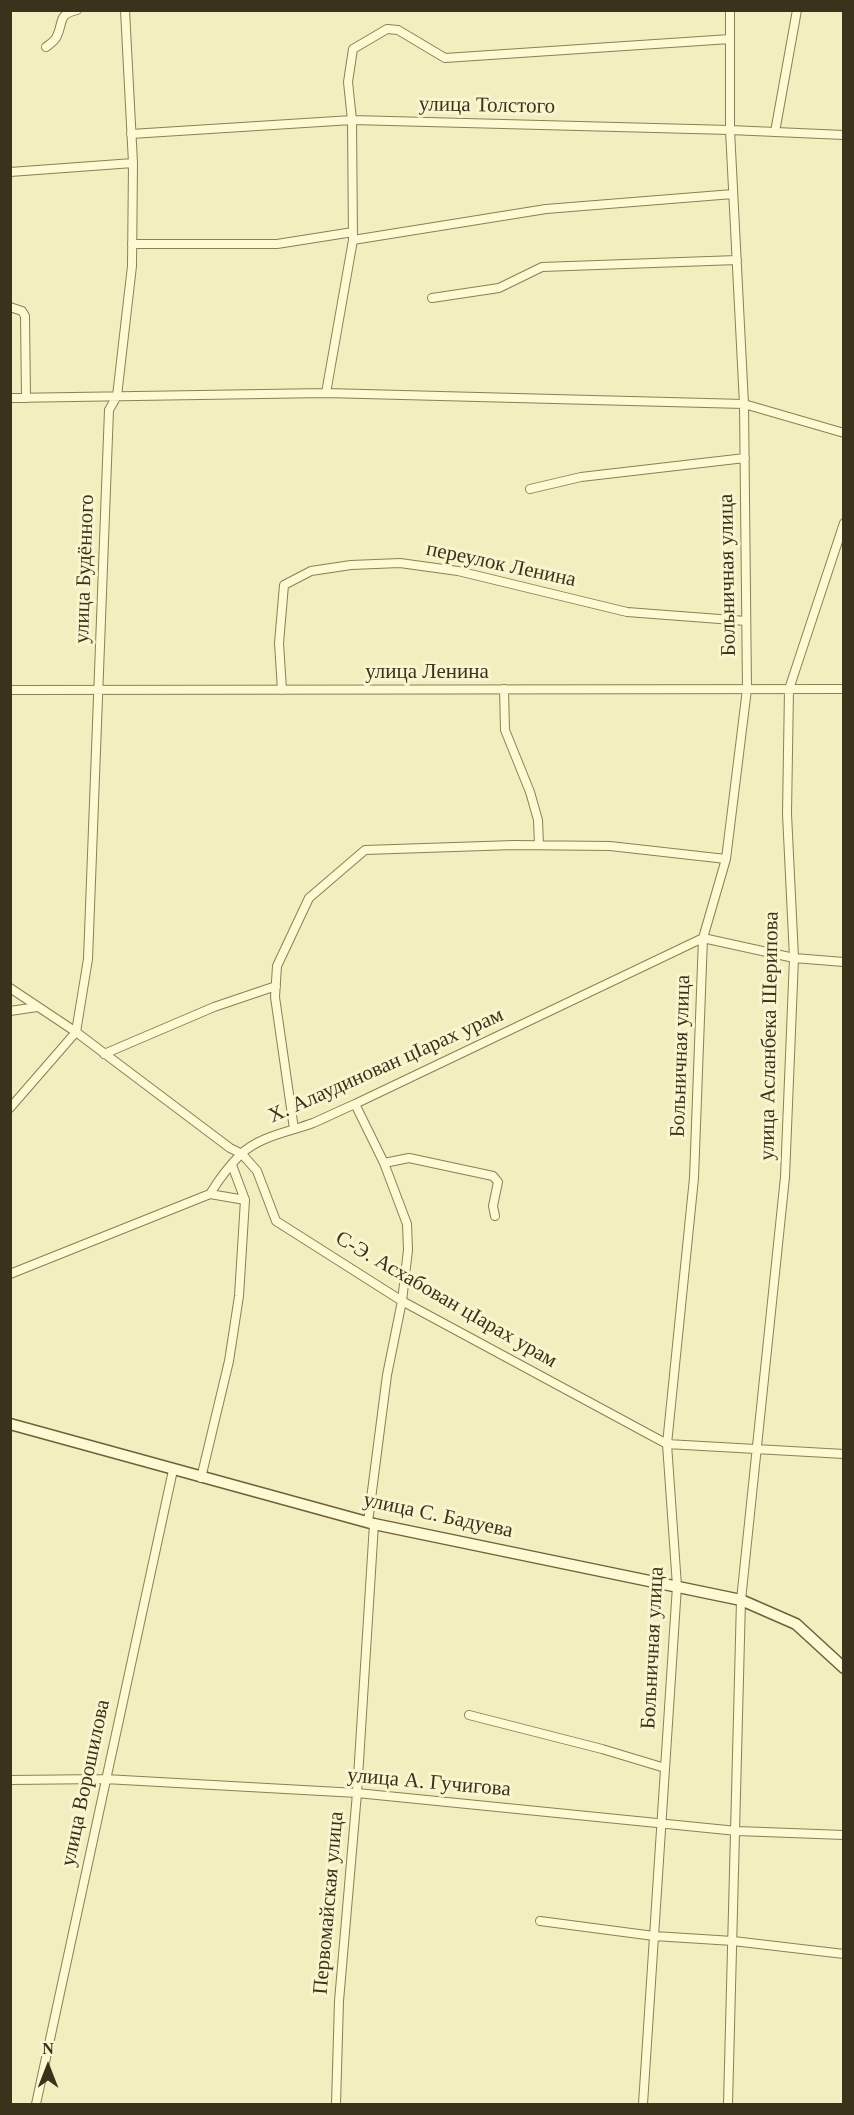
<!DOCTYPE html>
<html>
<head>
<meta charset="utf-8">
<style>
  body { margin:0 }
  #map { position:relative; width:854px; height:2115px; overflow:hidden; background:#f2eebf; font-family:"Times New Roman",serif }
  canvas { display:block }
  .frame { position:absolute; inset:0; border:12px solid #3b321b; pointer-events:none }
  .north { position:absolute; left:18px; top:2037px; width:60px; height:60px; -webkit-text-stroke:4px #f9f6cf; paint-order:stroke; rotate:0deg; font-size:16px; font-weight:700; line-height:24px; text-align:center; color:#3b321b }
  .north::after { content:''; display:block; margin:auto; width:21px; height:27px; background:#3b321b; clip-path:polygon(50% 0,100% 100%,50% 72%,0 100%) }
</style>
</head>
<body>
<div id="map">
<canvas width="854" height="2115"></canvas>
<div class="frame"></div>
<div class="north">N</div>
</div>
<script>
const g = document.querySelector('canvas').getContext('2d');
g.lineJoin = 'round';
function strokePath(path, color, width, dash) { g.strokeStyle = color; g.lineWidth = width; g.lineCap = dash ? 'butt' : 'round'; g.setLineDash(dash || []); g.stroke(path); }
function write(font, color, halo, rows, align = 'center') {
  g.font = font + ' "Times New Roman",serif'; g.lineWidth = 6; g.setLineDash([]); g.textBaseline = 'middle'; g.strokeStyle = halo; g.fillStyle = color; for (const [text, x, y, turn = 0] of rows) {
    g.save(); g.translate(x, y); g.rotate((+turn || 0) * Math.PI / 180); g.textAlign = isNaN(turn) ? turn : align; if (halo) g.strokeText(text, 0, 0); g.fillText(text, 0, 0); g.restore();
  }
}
const minor = new Path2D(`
  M46,47C50,44 55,41 57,36C64,21 57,15 77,10
  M775,132L797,10
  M131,134L352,120L730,130L844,135
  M10,172L133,163
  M353,240L546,209L733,194
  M132,244H277L353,232
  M432,298L499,288L542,267L737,260
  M10,307L22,311L25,316L26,398
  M326,393L353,240L352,120L348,82L353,49L387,29L398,30L445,58L730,39
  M10,398L326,393L744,404L844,433
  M530,489L581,477L745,458
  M504,689L505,730L530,792L538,820L539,845
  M10,690L844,689
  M282,690L279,643L284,585L311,571L351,565L400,563L458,571L627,612L746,621
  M10,988L76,1032L230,1148L242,1154L257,1171L276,1221L402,1301L667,1444L844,1454
  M10,1011L37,1007
  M104,1054L214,1007L276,986
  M355,1104L384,1163L407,1224L408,1250L402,1301L387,1375L368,1522
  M10,1108L76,1032L88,959L109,410L117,396L132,266L133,163L125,10
  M294,1129L275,997L277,966L309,898L365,850L514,845L610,846L726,859
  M384,1163L409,1158L493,1176L498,1182L493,1206L495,1216
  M210,1194L245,1200
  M10,1274L210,1194C219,1179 229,1166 241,1154C260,1136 289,1132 313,1123C327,1117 341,1110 355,1104L703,938L794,958L844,962
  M201,1478L229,1361L239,1296L245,1200L232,1165
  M469,1715L602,1749L665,1768
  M10,1780L105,1779L357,1793L737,1831L844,1835
  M540,1921L654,1936L733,1941L844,1954
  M36,2104L173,1470
  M336,2104L339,2001L357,1793L374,1524
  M643,2104L677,1586L667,1444L694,1178L703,938L726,859L747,689L744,404L730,130V10
  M728,2104L741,1600L785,1177L794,958L787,814L789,689L844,523`);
const secondary = new Path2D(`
  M10,1424L374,1524L741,1600L796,1624L844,1668`);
strokePath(minor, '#8d7f55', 10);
strokePath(secondary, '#6f6039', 13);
strokePath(minor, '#fcf9d3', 8);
strokePath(secondary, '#fcf9d3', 10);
write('21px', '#3b321b', '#f9f6cf', [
  ["улица Толстого",487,106,1],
  ["переулок Ленина",501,565,12],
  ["улица Будённого",85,569,-88],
  ["Больничная улица",728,575,-91],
  ["улица Ленина",427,672],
  ["улица Асланбека Шерипова",770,1036,-89],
  ["Больничная улица",681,1056,-88],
  ["Х. Алаудинован цIарах урам",386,1066,-24],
  ["С-Э. Асхабован цIарах урам",446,1300,30],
  ["улица С. Бадуева",438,1516,12],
  ["Больничная улица",653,1648,-87],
  ["улица Ворошилова",86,1783,-78],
  ["улица А. Гучигова",429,1783,5],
  ["Первомайская улица",329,1903,-85]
]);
</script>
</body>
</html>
